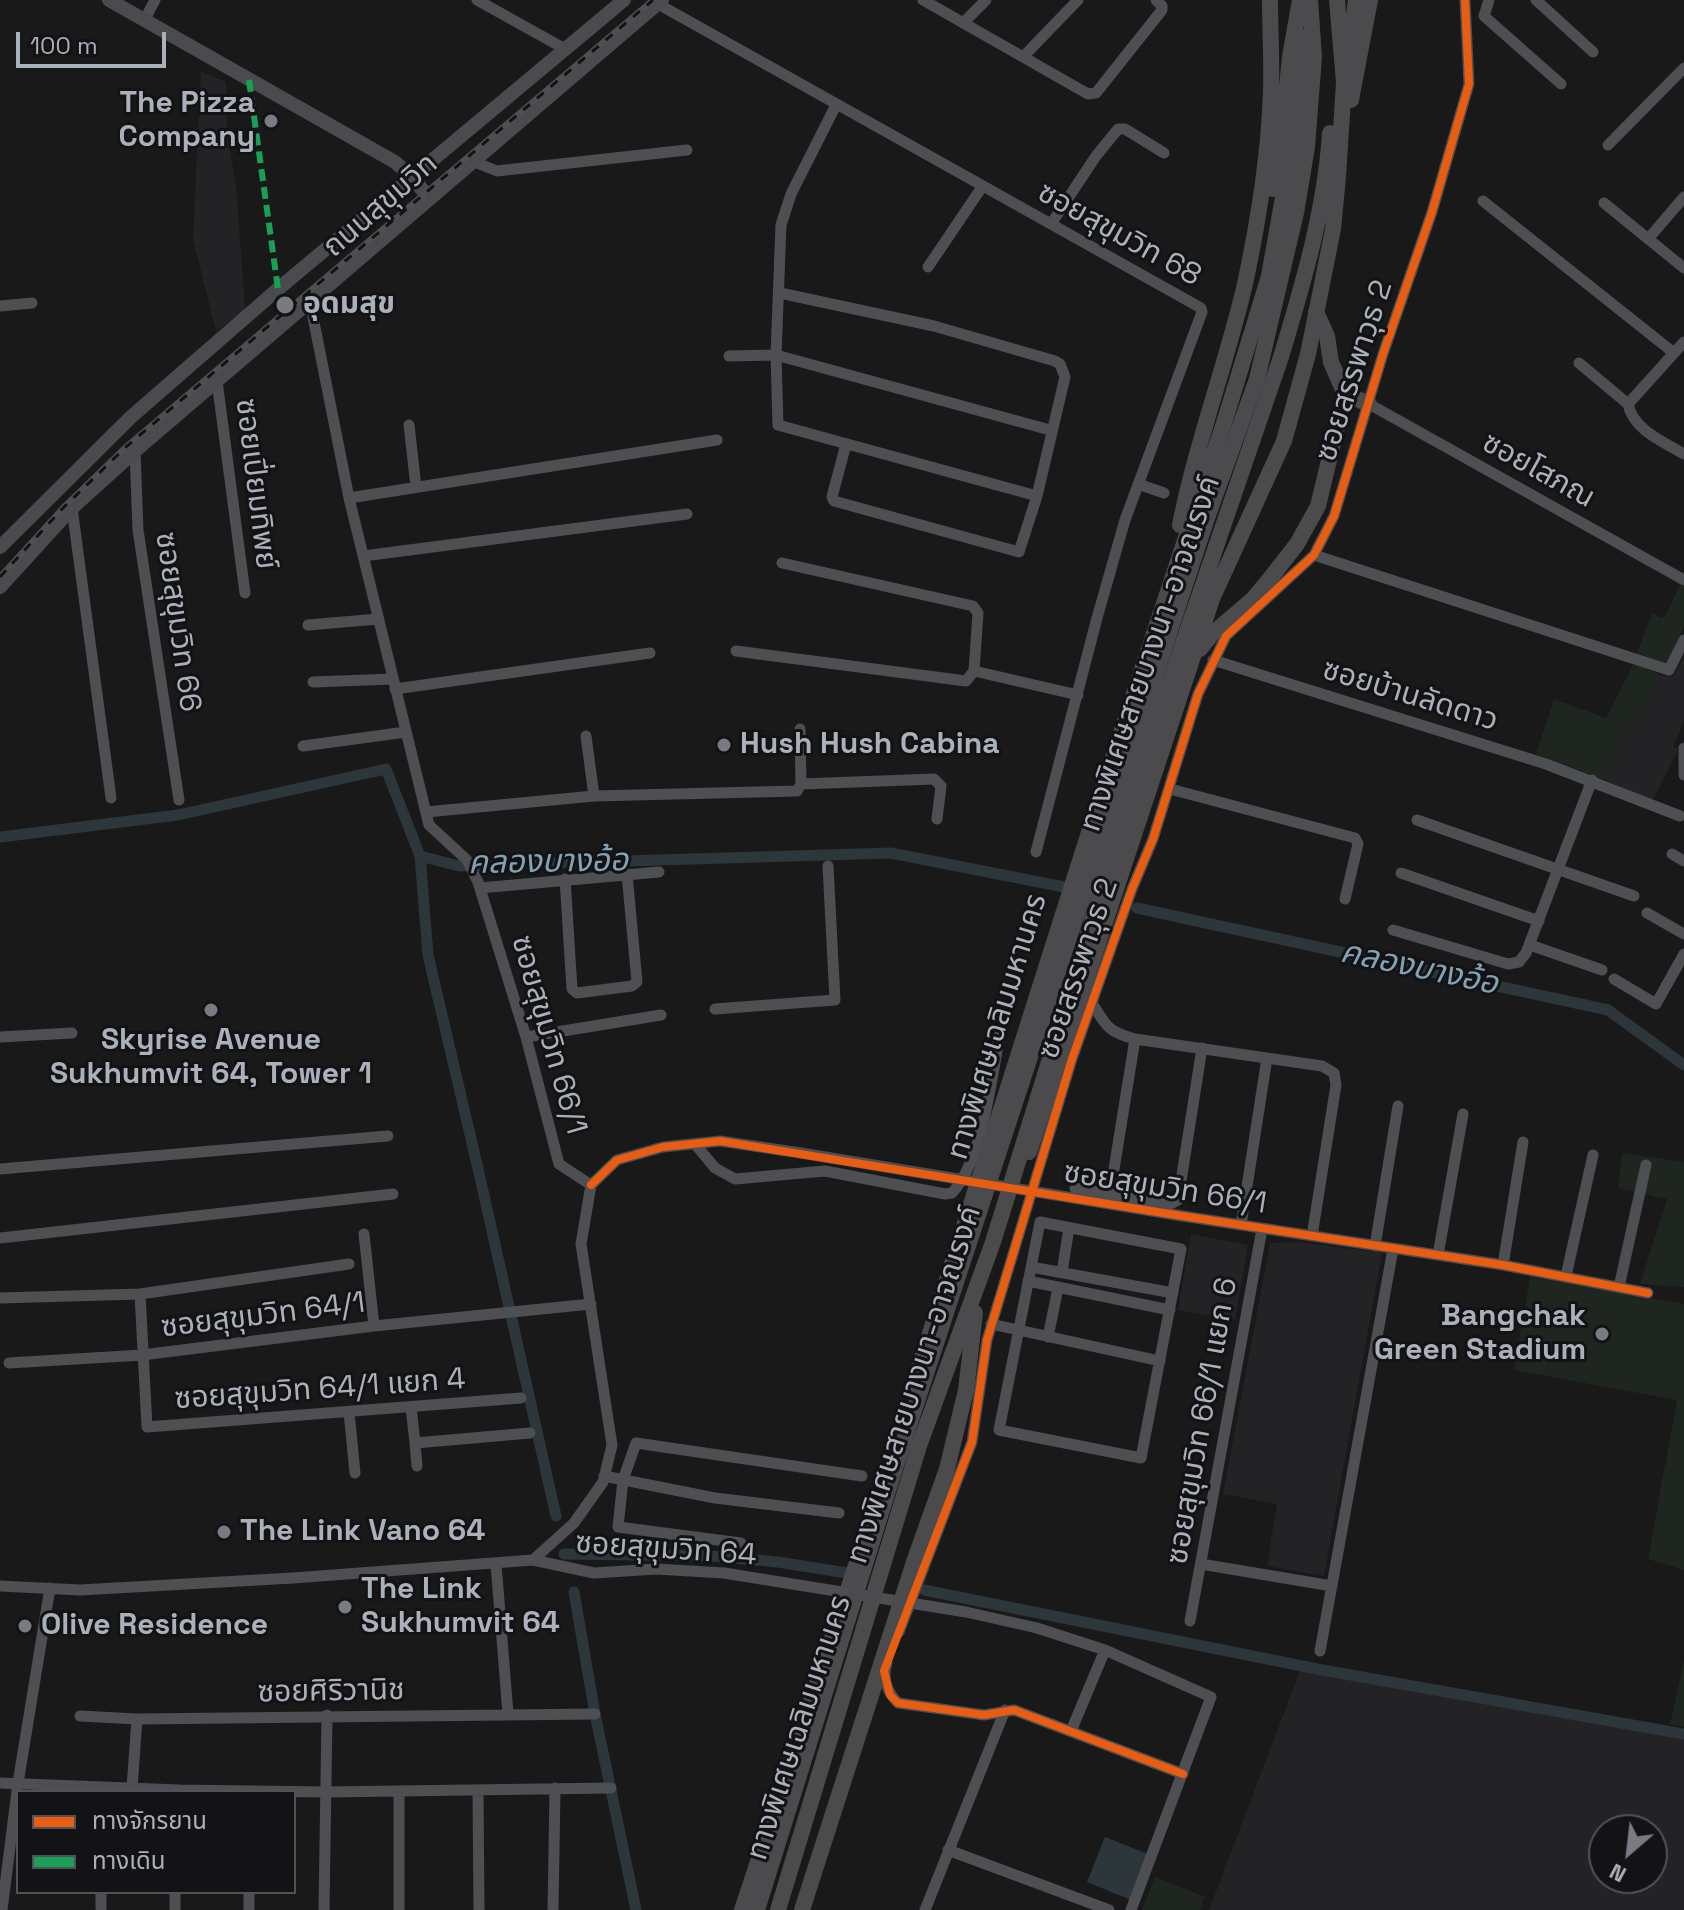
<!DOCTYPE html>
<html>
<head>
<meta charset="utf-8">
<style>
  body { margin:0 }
  #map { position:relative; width:1684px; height:1910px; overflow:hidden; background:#191919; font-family:"Space Grotesk","Noto Sans Thai",sans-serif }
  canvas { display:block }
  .legend { position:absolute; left:16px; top:1790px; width:280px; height:104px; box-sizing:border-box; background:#131315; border:2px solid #505257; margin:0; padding:10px 14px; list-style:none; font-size:24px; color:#abb1ba }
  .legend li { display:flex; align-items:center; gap:16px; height:40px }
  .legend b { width:40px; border:2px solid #505257 }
  .north { position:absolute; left:1588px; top:1814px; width:80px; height:80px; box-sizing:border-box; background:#131315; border:2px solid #505257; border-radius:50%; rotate:208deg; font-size:22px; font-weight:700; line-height:32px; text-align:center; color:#abb1ba }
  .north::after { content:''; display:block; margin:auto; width:28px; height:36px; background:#787c82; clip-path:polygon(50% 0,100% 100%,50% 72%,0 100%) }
  .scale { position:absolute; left:16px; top:32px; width:150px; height:36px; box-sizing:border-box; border:4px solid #abb1ba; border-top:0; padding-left:10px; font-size:24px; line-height:28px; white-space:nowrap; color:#abb1ba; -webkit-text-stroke:6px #131315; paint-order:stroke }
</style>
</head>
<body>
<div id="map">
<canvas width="1684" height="1910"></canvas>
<ul class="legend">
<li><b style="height:10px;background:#e95d12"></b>ทางจักรยาน</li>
<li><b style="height:10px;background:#1a9f57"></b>ทางเดิน</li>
</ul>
<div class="north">N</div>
<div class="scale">100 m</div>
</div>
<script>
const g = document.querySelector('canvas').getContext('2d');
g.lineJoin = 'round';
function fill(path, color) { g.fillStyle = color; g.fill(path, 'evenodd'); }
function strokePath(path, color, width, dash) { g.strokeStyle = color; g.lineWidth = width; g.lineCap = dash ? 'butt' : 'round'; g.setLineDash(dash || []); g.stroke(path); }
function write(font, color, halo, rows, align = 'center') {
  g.font = font + ' "Space Grotesk","Noto Sans Thai",sans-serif'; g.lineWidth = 6; g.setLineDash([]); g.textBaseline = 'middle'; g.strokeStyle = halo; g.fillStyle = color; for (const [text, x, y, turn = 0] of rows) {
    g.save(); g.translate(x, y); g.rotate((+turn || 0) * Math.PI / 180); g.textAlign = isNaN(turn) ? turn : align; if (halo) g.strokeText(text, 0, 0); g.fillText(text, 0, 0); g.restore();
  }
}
fill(new Path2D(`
  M201,71L226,82L227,134L236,184L245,309L216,331L193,239Z
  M1684,656V721L1673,746L1678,750L1653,800L1605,780L1627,728L1636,730L1661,675L1673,677Z
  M1191,1234L1248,1245L1235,1320L1178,1310Z
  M1300,1242L1382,1253L1324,1576L1267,1566L1277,1504L1223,1494L1270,1243Z
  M1301,1668L1684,1739V1910H1209ZM1604,1830H1652V1878H1604Z`), '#232325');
fill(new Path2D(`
  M1680,585L1684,586V626L1668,661L1664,663L1637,653L1652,613L1661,618L1665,616Z
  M1634,663L1661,675L1636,731L1627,728L1605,780L1536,754L1554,699L1606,718Z
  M1622,1153L1684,1162V1287L1640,1284L1667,1199L1618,1188Z
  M1530,1277L1684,1304V1570L1648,1559L1677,1400L1514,1370Z
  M1684,1661V1727L1670,1724Z
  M1155,1877L1205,1897L1200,1910H1142Z`), '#1f2620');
fill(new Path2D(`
  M1105,1837L1148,1854L1131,1900L1087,1882Z`), '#2c363b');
strokePath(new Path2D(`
  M0,837L178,815L386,769L420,856L459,866L891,853L1064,887
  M420,856L428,955L479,1173L556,1516
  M1137,908L1608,1010L1684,1065
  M564,1554L711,1556L778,1562L847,1573
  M924,1590L1317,1669L1684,1734
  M574,1592L595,1714L636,1910`), '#2c363b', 11);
strokePath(new Path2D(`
  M477,0L565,49
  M923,0L1088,94L1096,93L1162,10V6L1156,0
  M1489,0L1484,16L1561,84
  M1536,0L1593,52
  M658,4L1201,308L1202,312L1125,520L1097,618L1036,852
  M145,19L155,0
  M963,23L986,0
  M1023,57L1078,0
  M836,105L791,194L781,225L776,355L778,425L1037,496
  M1608,145L1684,68
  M472,161L497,171L506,170L687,150
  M1483,201L1674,353
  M1604,203L1684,268
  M1051,224L1096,156L1118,129H1125L1164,153
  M1648,239L1684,197
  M928,267L982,187
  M780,293L934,326L1055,361L1060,364L1065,377L1037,496L1019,552L834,501L832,497L846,444
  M310,302L349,498L429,825L467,860L478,882L526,1037L559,1164L591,1185
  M0,306L32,303
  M729,356L776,355L1050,430
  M1579,363L1628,404C1633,430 1664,442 1684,454
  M217,381L245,593
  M1369,404L1684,580
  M1628,404L1684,342
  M409,425L416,487
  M135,451L138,530L179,800
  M1138,484L1164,493
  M349,498L717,440
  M72,508L111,798
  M1314,555L1669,670L1684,640
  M363,556L687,514
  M782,563L973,606L978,613L974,671
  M308,625L378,619
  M736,651L966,681L974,671L1078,695
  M1213,660L1546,764L1680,816
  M313,682L393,679
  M395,689L650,653
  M586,736L594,796
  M303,746L406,732
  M1684,748V775
  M801,784L934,779L941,786L937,819
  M1170,789L1355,838L1358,844L1345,899
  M426,812L594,796L797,791L801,784L800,729
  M1417,820L1634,896
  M1672,854L1684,861
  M1401,873L1539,921
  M565,879L572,989L577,993L632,986L637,982L627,874
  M480,888L659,872
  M1647,913L1684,934
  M1393,930L1508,964L1519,962L1526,953L1592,780
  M1530,945L1602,970
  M1614,979L1656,1004L1684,954
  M1092,1003C1106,1026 1108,1032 1135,1039L1322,1066L1334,1073L1336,1085L1312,1236
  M715,1009L835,1000L828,866
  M0,1037L72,1033
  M526,1037L661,1015
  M695,1144L715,1168L735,1179L825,1171L945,1194L952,1193C983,1160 992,1074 1001,1029
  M0,1169L388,1136
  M591,1185L617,1160L663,1147L720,1141L801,1153
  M1075,1188L1168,1205L1178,1200L1202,1048
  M1110,1194L1135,1039
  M1176,1215L1503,1265L1648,1293
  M1040,1222L1181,1249L1141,1458L999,1430Z
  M1241,1225L1267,1058
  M364,1234L374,1326
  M0,1238L393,1194
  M1375,1246L1398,1106
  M1438,1255L1463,1114
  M1503,1265L1523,1142
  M1031,1267L1173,1293
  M1062,1272L1069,1228
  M1566,1276L1593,1155
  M1028,1281L1170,1310
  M1619,1287L1646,1165
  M140,1294L349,1264
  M0,1298L140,1294L147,1427L521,1398
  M991,1324L1160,1361
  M1048,1337L1058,1288
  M9,1363L142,1355L374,1326L591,1304
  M411,1407L415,1443L530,1433
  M349,1412L355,1473
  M415,1443L417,1466
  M604,1476L715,1498L839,1513
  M741,1543L618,1527L623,1480L636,1443L862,1476
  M533,1560L594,1573L656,1569L724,1573
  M496,1564L508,1714
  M1201,1564L1332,1586
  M0,1586L80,1590L293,1578L533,1560L574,1523L603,1482L612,1445L581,1244L591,1185
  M1190,1621L1262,1229
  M1037,1628L1105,1650L1211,1697L1131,1910
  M899,1632L972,1442L987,1340L1072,1059L1132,889L1153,839L1198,694L1226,636L1314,555L1334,516L1383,354L1432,212L1469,84L1465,0
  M1320,1651L1393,1249
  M887,1663C882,1678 887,1692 898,1703L984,1715L1014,1710L1183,1774
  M80,1716L137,1719
  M1071,1731L1105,1650
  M0,1783L179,1790L326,1792L611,1788
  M132,1788L137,1719L595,1714
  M478,1790L479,1910
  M948,1850L1109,1910
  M101,1892V1908
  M2,1910L18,1783L50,1588
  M175,1910V1892
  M249,1910V1892
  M324,1910L327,1715
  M399,1910V1791
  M553,1910L555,1788
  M925,1910L1005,1710`), '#4d4f52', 11);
strokePath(new Path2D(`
  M109,0L395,162L412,177L429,198
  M0,547L131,417L278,289L624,0
  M0,587L72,508L135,451L662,0`), '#4a4b4e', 14);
strokePath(new Path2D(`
  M1349,54L1356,0
  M1351,100L1370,0
  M1273,189L1281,145
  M1345,394L1369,404
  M1180,525C1196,444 1226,365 1245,284C1258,223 1269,154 1271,91C1272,61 1270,30 1270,0
  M1200,649L1212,634L1253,599L1272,576L1297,544L1318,506L1345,394L1331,362L1327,336L1316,312
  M1058,1033L1121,824L1281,357C1303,284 1325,210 1330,133
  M1029,1152L1212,599L1284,441L1308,354L1333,229L1338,177L1344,82L1337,0
  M914,1384L1111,763L1225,420L1269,276L1292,147L1299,63L1297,33
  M742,1910L877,1502`), '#4b4b4e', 16);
const rail = new Path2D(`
  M0,577L63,508L127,446L653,0`);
strokePath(rail, '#4e4f51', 6);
strokePath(rail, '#131315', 3, [9]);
strokePath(new Path2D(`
  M801,1153L1176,1215
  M724,1573L966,1612L1037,1628`), '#4d4f52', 11);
strokePath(new Path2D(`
  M1281,145L1290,57L1300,0
  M757,1910L895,1468L1207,518L1257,379L1296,213L1307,147L1314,57L1310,0
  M778,1910L919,1446L993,1242L1058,1033
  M802,1910L914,1562L947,1469L966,1390L975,1313`), '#4b4b4e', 16);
strokePath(new Path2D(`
  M249,80L278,289`), '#1a9f57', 6, [12, 6]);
strokePath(new Path2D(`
  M591,1185L617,1160L663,1147L720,1141L1176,1215L1503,1265L1648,1293
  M1183,1774L1014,1710L984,1715L898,1703L890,1695L884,1671L972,1442L987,1340L1072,1059L1132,889L1153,839L1198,694L1226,636L1314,555L1334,516L1383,354L1432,212L1469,84L1465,0`), '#e95d12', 8);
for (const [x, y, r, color] of [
  [271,121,8,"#787c82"],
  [285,305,10,"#787c82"],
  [724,745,8,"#787c82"],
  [211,1010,8,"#787c82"],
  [1602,1334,8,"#787c82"],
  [224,1532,8,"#787c82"],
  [345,1607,8,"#787c82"],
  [25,1626,8,"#787c82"]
]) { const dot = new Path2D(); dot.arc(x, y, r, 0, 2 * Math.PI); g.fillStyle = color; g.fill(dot); strokePath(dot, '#131315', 3); }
write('bold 30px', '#abb1ba', '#131315', [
  ["The Pizza",255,104,"right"],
  ["Company",255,138,"right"],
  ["อุดมสุข",303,305],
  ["Hush Hush Cabina",740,745],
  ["Skyrise Avenue",211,1041,"center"],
  ["Sukhumvit 64, Tower 1",211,1075,"center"],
  ["Bangchak",1586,1317,"right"],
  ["Green Stadium",1586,1351,"right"],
  ["The Link Vano 64",240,1532],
  ["The Link",361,1590],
  ["Sukhumvit 64",361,1624],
  ["Olive Residence",41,1626]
], 'left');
write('30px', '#abb1ba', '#131315', [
  ["ถนนสุขุมวิท",381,206,-41],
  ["ซอยสุขุมวิท 68",1119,235,29],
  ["ซอยสรรพาวุธ 2",1355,371,-72],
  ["ซอยโสภณ",1538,471,29],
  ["ซอยเปี่ยมทิพย์",255,484,83],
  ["ซอยสุขุมวิท 66",177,622,82],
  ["ทางพิเศษสายบางนา-อาจณรงค์",1151,654,-71],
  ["ซอยบ้านลัดดาว",1410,696,17],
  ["ซอยสรรพาวุธ 2",1079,969,-71],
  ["ทางพิเศษเฉลิมมหานคร",998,1027,-73],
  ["ซอยสุขุมวิท 66/1",548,1035,74],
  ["ซอยสุขุมวิท 66/1",1165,1189,9],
  ["ซอยสุขุมวิท 64/1",263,1316,-7],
  ["ทางพิเศษสายบางนา-อาจณรงค์",915,1385,-72],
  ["ซอยสุขุมวิท 64/1 แยก 4",320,1390,-4],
  ["ซอยสุขุมวิท 66/1 แยก 6",1203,1421,-80],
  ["ซอยสุขุมวิท 64",666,1550,4],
  ["ซอยศิริวานิช",331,1692,-1],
  ["ทางพิเศษเฉลิมมหานคร",800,1728,-72]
]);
write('italic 32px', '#83a2b4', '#131315', [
  ["คลองบางอ้อ",548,863,-1],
  ["คลองบางอ้อ",1419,969,12]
]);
</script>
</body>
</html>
